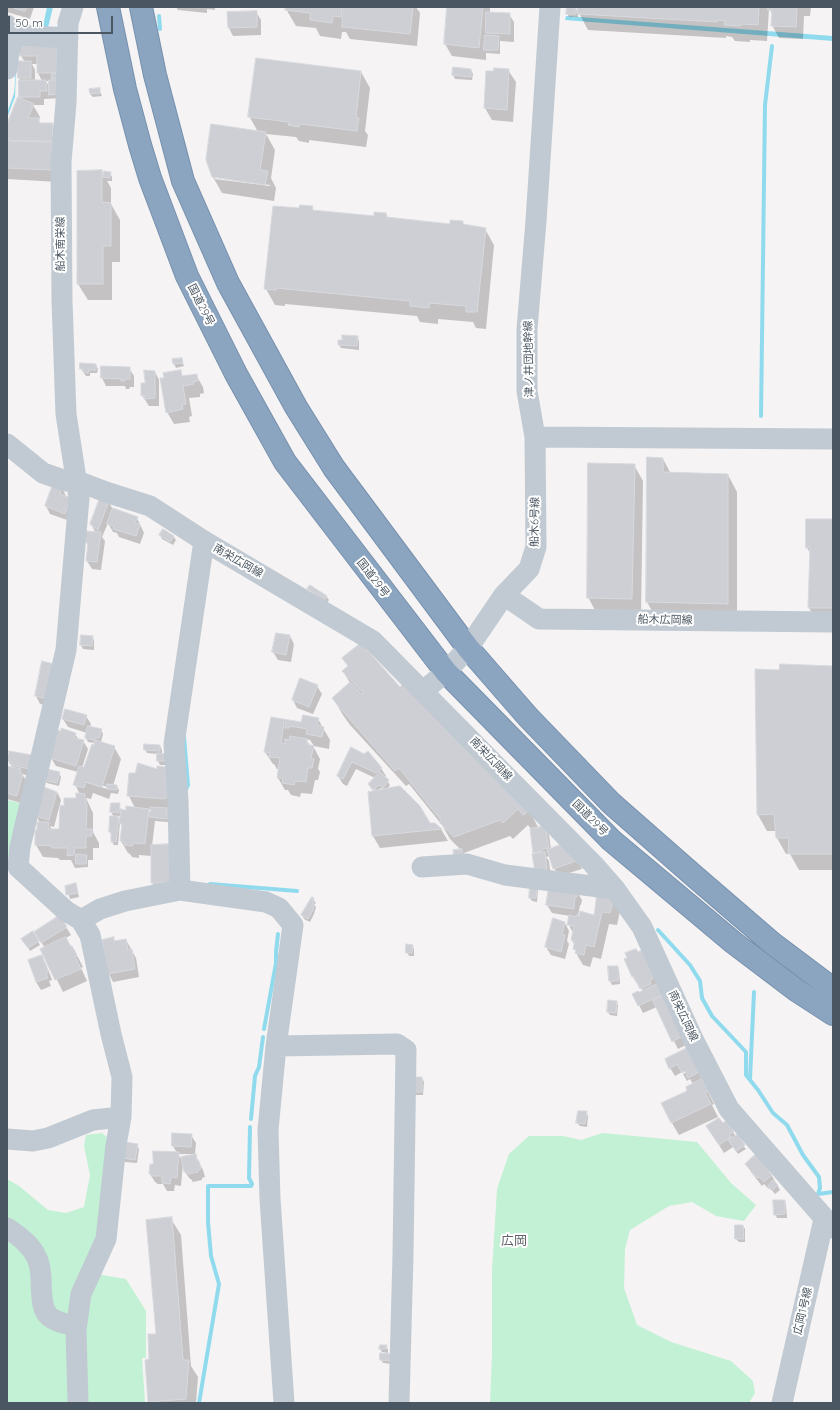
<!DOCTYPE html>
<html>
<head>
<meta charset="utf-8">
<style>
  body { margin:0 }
  #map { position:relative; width:840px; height:1410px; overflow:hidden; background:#f5f3f3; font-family:Quicksand,sans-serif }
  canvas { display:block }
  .frame { position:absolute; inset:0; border:8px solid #4a5661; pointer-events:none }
  .scale { position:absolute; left:8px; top:16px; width:105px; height:18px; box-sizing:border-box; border:2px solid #4a5661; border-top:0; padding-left:5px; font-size:12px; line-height:14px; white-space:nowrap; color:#4a5661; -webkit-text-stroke:3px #fff; paint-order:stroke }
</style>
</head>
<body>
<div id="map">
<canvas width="840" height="1410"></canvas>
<div class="frame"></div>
<div class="scale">50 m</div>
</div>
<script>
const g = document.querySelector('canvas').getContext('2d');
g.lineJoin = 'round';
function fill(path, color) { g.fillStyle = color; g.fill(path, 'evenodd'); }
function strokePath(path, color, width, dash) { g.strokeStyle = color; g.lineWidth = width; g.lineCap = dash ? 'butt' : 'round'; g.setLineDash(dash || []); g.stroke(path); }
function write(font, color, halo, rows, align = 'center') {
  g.font = font + ' Quicksand,"Noto Sans JP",sans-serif'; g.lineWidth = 4; g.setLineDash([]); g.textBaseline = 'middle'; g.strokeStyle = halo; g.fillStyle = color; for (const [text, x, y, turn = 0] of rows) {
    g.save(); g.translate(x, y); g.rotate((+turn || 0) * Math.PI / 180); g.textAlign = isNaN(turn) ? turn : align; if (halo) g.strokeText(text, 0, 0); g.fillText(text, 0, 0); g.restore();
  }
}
fill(new Path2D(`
  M7,800L24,804L10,859L7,865Z
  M102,1133L110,1140L105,1221L73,1323L54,1318L43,1278L7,1226V1179L19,1186L48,1210L66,1213L84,1207L90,1175L84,1146L86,1135Z
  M603,1133L697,1142L731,1183L756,1205L744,1221L716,1216L692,1202L669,1206L630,1230L625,1249L624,1288L637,1325L671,1342L731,1361L753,1381L755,1393L749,1403H490L492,1355V1271L497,1189L509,1154L529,1136H563L581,1140Z
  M7,1236L29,1248L39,1289L72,1327L74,1403H7Z
  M97,1274L126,1279L146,1311V1358H142L145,1403H83L81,1326Z`), '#c3f1d5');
fill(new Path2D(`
  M47,7H53L47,32L42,31Z
  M566,16L833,36V41L565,20Z
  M21,45L17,51L15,97L7,118C7,109 12,101 14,93C16,79 15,64 15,50Z`), '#90daee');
fill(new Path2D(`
  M7,7H34L30,19L7,12Z
  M176,7H215V10L207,9V13L178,10Z
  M287,7H416L420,13L417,46L350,39L346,32H342L341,39L320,36L316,28L296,26L286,9Z
  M448,7H490V13L509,14L514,22V42L500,41V54L486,53V60L452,56L445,44Z
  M579,7H811L810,16H804L803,39L779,38L772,25L773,15L769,9L767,41L750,40V42L735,41L732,37L726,36V38L588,30L579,13Z
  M576,9L578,13V17H569L567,13Z
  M256,12L261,20V35L233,36L229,28Z
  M21,47H56L61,98L44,99V105H33L40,117L39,121L41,124H52L59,136L58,182L7,179V127L22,100L20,97V81L19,78L25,62L21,56ZM32,64H38V73L42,81H35V70ZM46,81H50V88Z
  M471,70L473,74L472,80L455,79L453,75Z
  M508,70L516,82L513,122L492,120L485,108Z
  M361,72L370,88L365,131L368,135L366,147L309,140V143L299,141L296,137L266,134L275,150L271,178L276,188L274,201L222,193L213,177L258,132L249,116ZM215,177L270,185V186L215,179Z
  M99,89L102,96L93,97L90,94Z
  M102,171L104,176L110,173L112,177V181H107L111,188V204L120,220V262H112V300H88L78,284Z
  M312,207L314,211L374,217L386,214L388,218L451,225L462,222L464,226L485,229L494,245L486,329L476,328L473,322L438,319V324L420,322L417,316L285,304V306L275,305L266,289L299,209Z
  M357,337L359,341V350L341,348L339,345Z
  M181,359L184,366L176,368L174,364Z
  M96,365L98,369L97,373H90V376H86L81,369Z
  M129,368L134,376V387H130L129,389H126L125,386H106L102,378Z
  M180,371L183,377L196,375L203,387L204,393L200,394V397L189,398L192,416L189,417L190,422L174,424L167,412L165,378Z
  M155,372L159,380V406H149L142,395Z
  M663,459L671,474L728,475L737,492V621L656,618L647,602Z
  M634,465L643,481L641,615L597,614L588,597Z
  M62,488L66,496L70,521L50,514L46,506Z
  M109,502L113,510L137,518L144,533L140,544L119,537L117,533L113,532L108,523L102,537L105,541L101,570L92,569L87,561L89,547L86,542L96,533L91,524Z
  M807,520H833V624H819L809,608L811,554L807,548Z
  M163,530L174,537L176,540L173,545L162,539L160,535Z
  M309,589L326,596L329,600L327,603L311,592Z
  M82,636L92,637L94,640V650L83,649L81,645Z
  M290,636L294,644L291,662L278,660L273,652Z
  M344,658L400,688L529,810L538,827L535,829L544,827L549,835L551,849L578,861L582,869L559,876L554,868L550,856L546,857L549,861L551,878L534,852L532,830L528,825L513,839L510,836L464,853L465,863L461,850L450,839L442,825L409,784L406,786L350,725L343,715L333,698L350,683L343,671L349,667Z
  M42,662L51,706L40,704L36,696Z
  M833,667V870H799L790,854H786L777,838L776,831H767L758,815L756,670L780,671Z
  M317,686L322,694L313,714L297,708L293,700Z
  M65,710L86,716L91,724L90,727L101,730L103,734L101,742L114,747L121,759L113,786H117L119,790L118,794L111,793L109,799L93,793L91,799L86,798L93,813V832L99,843V848H93V860H88V867L75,868L71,860H60L58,858L43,857L36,845L40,823L36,815L57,792L61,800L54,827L50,826L52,830H60L65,807L77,799L80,795L75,784L78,772L56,766L51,758L75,734L79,740L83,741L88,749L82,768H85L95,743L88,742L86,738L87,733L68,727L63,719ZM85,780L107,787V789L85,782Z
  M271,718L302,723L318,719L330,740L329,749L314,746L310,740L306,739L310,746H313L320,759L318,769L320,772L318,780H315L312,794L301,793L300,797L291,795L288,790H285L278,778L279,769H277L274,764H273L265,752Z
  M160,746L162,750V755L169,765H160L158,761V754L147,753L145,749Z
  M351,748L381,768L386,776L385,778L390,785L387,789L429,824H435L441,829L448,841L380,848L373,836L376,792L372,785L370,786L372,789L369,785L375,778L356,769L347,786L343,784L338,776ZM381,788L384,790L378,791Z
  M31,756L33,777L22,774L27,782L21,803L7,799V767L13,768L8,761Z
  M165,768L172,780L168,822L155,821L152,846L174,891H157L152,883V856L139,855V858L132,857L130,854L128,853L121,841L123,828L120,823L118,845H114L112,842V835L110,832L111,817H114L111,812L119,804L121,810L126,811L135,808L129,796L158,770ZM148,809L152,810V815ZM117,816H121L120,821Z
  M59,773L61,777L59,786L47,783L45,779Z
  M76,884L79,897L70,899L66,886Z
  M536,887L538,890L537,902L532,901L530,898Z
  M577,892L582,900L581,905H580L578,916H594L613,899L620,911L617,925L609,924L601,959L593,957L590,967L583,965L576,953L575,946L572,940L573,933L569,925L570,916L552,913L547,905Z
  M312,898L316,903L314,905L316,907L314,914L310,922L304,919L302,915Z
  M565,923L569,931L567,941L569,944L565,959L551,955L546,947Z
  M66,927L71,935L66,938L79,959L83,967L81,968L87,981L63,992L42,949L45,948L40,940Z
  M32,932L40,945L30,951L23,939Z
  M113,939L115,942L126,940L136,958L139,977L113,982L109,974Z
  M412,946L414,949V956H409L407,952Z
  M642,951L688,1044L678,1049L657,1007L643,1013L639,1005L643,991L639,983L637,984L633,977L638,953Z
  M41,956L46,964L52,980L49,981L51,986L41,990L36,982L29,960Z
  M609,967H617L619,970L620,984L612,985L610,981Z
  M616,1002L618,1005L617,1016L610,1015L608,1012Z
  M687,1049L714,1104L712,1105L718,1117L679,1135L672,1123L693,1084L690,1079L687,1081L683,1074L690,1070L689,1068L675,1076L670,1068Z
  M422,1078L424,1082L423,1095H414Z
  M586,1112L588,1116L587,1127L580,1126L577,1123Z
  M727,1122L736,1137L746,1149L738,1154L733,1147L724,1153L712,1134Z
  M191,1135L196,1143L195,1154L203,1170L205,1177L202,1178V1180L193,1182L191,1179H190L185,1172L183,1162L181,1186L175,1185L174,1191H167L163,1184H158L155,1182L150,1174L177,1153L173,1146ZM178,1154H194L183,1162Z
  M137,1145L139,1149L137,1163L125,1162L123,1158Z
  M746,1164L768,1169L780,1190L775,1194L770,1188L769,1189L764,1184L762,1186L751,1172Z
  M784,1201L786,1205L787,1218H777L775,1214Z
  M171,1219L181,1235L191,1366L198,1377L196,1403H150L149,1401L150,1360L157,1335Z
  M743,1226L745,1229V1242H739L736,1239Z
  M386,1346L388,1350V1353L382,1352L380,1349Z
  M392,1355L393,1364L383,1363L381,1359Z`), '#0003');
strokePath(new Path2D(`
  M159,16L160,29
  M761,416L765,105L772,46
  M184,737L188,785L185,791
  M210,884L297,891
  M658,930L690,965L700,981L702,998L712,1016L746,1052V1075L758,1090L773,1113L787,1125L803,1155L819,1177L820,1188L818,1194L833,1192
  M264,1029L276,963V952L278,934
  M750,1079L754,992
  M251,1119L255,1076L259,1067L263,1037
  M199,1403L219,1284L211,1256L208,1222V1186H251L252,1184L249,1178L250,1127`), '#90daee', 4);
const building = new Path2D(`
  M11,7H27L25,11Z
  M286,7H342L341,17L333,16L332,23L310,20V13L285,10Z
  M344,7H413L410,34L342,27Z
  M447,7H483L479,48L444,44Z
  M567,7L576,8V14H566Z
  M578,7H759L758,25L741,24V26L724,25L725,21L717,20V22L578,14Z
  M768,7H797L796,27L771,26L772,10H768Z
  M257,11V27L228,28L227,12Z
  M486,12L510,13V34L486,33Z
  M485,35L499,36L498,50H484Z
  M20,46H57V73H37V56H20Z
  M256,58L361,71L356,118H359L357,131L300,124L299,127L288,125L289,122L248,117Z
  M18,61H31V78H18Z
  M453,67L471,69V77L452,75Z
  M494,68L509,69L507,110L484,108L486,71H493Z
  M52,73H60V79H52Z
  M19,80H46L47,91H40V97H19Z
  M49,80H60L59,94L49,95Z
  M100,88V93L90,94L89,89Z
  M18,97L34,104L28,118H39V123H53L52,141H12L7,139V124Z
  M211,124L266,132L260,170L268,171L265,185L212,177L206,160Z
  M7,139L12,141L52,142L51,170L7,168Z
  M102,170V202L111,203V246H103V284H77V171Z
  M104,171L111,172L110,178L103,177Z
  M300,205L313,206L312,210L374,216V212L386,213V217L450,224V220L463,221V224L486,228L477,312H466V306L429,303V308L410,306V301L276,288V290L264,289L273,206L299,208Z
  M342,335L358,336L357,346L338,345V340H342Z
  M182,358L183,363L173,364L172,359Z
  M80,363L96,364V370H89L88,373L83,372V369H80Z
  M101,366L130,367V379H125V381H121V379L101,378Z
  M144,370L155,371V398L144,399V395L141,396V383H145Z
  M181,370L182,376L197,374L198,381L193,382L194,384L183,386L186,404L182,405L183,409L166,413L160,378H164L163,373Z
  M647,457L663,458V472L728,474V604L646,602Z
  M588,463L635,464L632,599L587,598Z
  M53,484L62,487L60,494L71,498L65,514L45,506Z
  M100,498L109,501L98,530L90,524Z
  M113,508L138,517L135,523L140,524L136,536L113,529L114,526L107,524Z
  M806,519H833V608H808L810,547L806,548Z
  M163,529L174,536L170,542L159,535Z
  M86,531L101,532L97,562L86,561L88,542H85Z
  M310,585L327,596L325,599L307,589Z
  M276,633L290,635L286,655L272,652Z
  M81,635L93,636L92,646L80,645Z
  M361,643L400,687L402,685L530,810L523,815L518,809L503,823L500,820L454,837L439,822L441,820L399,768L395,771L340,708L332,698L350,682L362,695L363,693L342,671L348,666L342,658Z
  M42,661L54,664L47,699L35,696Z
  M780,664L833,666V854H788L789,838H776L774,814L757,815L755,669L779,670Z
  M300,678L318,685L309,707L292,700Z
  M65,709L87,715L84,725L62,719Z
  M303,715L319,718L317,725L324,727L322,737L306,734L307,729L290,726L289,728H285L286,723L284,722L281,743L285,744V739L289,740L290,736L307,739V744L314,746L311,758L314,759L312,768H308L306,782L295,781L294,785L282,783L283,778H277L280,758L269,757L270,753L264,752L271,717L301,722Z
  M88,726L102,729L99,738H95L94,740L85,738Z
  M61,728L76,733L74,738L84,740L76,766L50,758L56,730L61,731Z
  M95,740L115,746L102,787L86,782L84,788L73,785L79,766L84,767L92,744L94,745Z
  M144,744L160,745V751L144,750Z
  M351,747L364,754L368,751L382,768L376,773L352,762L343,779L337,776Z
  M9,751L32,755L29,769L11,765V762L7,761Z
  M157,753L167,754V761H157Z
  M138,763L157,769V766L165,767L168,796L165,799L127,796L129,773H135Z
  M7,766L21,769L20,773L23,774L17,796L7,793Z
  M47,769L60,772L57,783L44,780Z
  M380,772L389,780L383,788L379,785L373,790L368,784Z
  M107,784L117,785V790L107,789Z
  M400,786L420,806L430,823H435L442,829L372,836L368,792Z
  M44,787L57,792L49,820L35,816Z
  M76,793L85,794V800H86V804H87L86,829H92V836H86V848H75L74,855L67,856L68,848H52V846L35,845V830H37V822H49L48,829H59L60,805L64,806V798H76Z
  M111,803H120L119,813L110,812Z
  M126,806L149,809L145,844L133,843L132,846L124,845L125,842L120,841L122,824L119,823L121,809L126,810Z
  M151,807L167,808V819L150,817Z
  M110,816H118V832L117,833L116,842H111V832H109Z
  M545,826L549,848L542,849V851L533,853L530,829Z
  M565,843L579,860L553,869L547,850Z
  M170,844V883H151V845Z
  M462,849L463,859L454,860L453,850Z
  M545,852L547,870L535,872L532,854Z
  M76,854L87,855L86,864H76Z
  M76,883L78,893L66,895L65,886Z
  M530,885L537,886L536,898H529Z
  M549,887L578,891L577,897H575L574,909L546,905Z
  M597,894L614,898L610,913L602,912L594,947L586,945L584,955L575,953L576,950L573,949L575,941L571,940L574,926L567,925L569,915L576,917V915L579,916L580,911L594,915Z
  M312,897L314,898L312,902H314L313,910L308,919L301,915Z
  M60,915L67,927L41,943L34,932Z
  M553,918L565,922L562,935H565L561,952L545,947Z
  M33,931L39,941L28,948L21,939Z
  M66,937L70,946H72L77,955L75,956L81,969L55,980L40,949Z
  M114,937V941L126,939L128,950L132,949L135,969L108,974L102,940Z
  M406,944L413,945L412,953H406Z
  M636,949L638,952L642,950L654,978L650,980L651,984L640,989L634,976L632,977L624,959L627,958L625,953Z
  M42,955L48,972L46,973L48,978L36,982L28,960Z
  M608,966H618V981H609Z
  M659,983L664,994L638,1006L632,994L638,991L639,992Z
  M665,995L684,1035L672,1042L653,1001Z
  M608,1000L617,1001L616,1013L607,1012Z
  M687,1048L699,1072L688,1078L685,1071L682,1073L677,1064L669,1069L665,1059Z
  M412,1077H422V1092H411Z
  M702,1079L708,1091L705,1092L711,1104L671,1123L661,1103L687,1091L686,1087Z
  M578,1111H587L585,1124L576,1123Z
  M719,1118L723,1123L727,1120L734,1132L729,1135L731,1137L719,1145L706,1126Z
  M172,1133L192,1134L191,1147L172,1146Z
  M738,1134L745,1145L736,1151L728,1140Z
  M125,1142L138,1144L135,1160L122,1158Z
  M153,1151L179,1152L177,1178L171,1177L170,1184L162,1183V1176H152V1174H149L150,1164H153Z
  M196,1154L197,1162L199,1161L201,1169L198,1170V1172L188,1174L187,1171L184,1172L181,1157Z
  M756,1154L769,1168L767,1170L772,1175L764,1182L759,1177L757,1178L745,1164Z
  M773,1180L778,1185L772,1191L768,1186Z
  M773,1200H785V1214L774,1215Z
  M172,1217L183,1360H189L186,1399L148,1402L145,1360L149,1359L148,1334H156L146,1220Z
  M735,1225H743L744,1239H735Z
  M380,1345H387L386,1349H379Z
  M380,1353L392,1354V1361L380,1360Z`);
fill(building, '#cdcfd5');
strokePath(building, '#d7d9de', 1);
const highway = new Path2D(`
  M108,7L125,89L140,145L150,178L187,276L236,374L285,462L446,672L611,840L734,943L796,990L833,1014
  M141,7L155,75L183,181L228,283L296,407L334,468L468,648L528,717L611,803L693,875L772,943L833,989`);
strokePath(highway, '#7690ad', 24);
strokePath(new Path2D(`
  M550,7L536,221L527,329V391L535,437L833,439
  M7,25L15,35L9,51L7,69
  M15,35L68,38
  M7,444L43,473L66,481H77L106,492L150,506L204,541L373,641L593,864L615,889L642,927L693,1039L729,1109L833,1228
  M504,595L539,619L833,622
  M423,691L446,672L468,648L504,595L529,569L536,547L535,437
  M18,867L20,847L66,650L79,498L66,414L62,301L61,162L66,103L68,23L73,7
  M18,867L66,911L81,920L90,935L111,1034L122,1077L121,1117L116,1145L106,1239L81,1294L76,1330L78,1403
  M422,867L467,864L505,875L615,889
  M180,890L178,801L174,744L204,541
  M81,920L100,909L125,901L180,890L266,902L279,908L293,925L276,1046L268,1130L270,1199L284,1403
  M276,1046L397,1044L406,1050L403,1255L399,1403
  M7,1139L33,1141L48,1138L93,1120L121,1117
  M7,1228C21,1237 35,1248 39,1264C44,1279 37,1307 50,1317C57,1323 68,1324 76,1326
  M782,1403L824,1219`), '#c1cad2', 21);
strokePath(highway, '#8ba5c1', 22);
write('11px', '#4a5661', '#fff', [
  ["船木南栄線",61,244,-90],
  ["国道29号",201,305,63],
  ["津ノ井団地幹線",529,359,-91],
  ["船木6号線",535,522,-89],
  ["南栄広岡線",238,561,30],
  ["国道29号",373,578,52],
  ["船木広岡線",665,620,1],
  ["南栄広岡線",491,759,46],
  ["国道29号",590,818,45],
  ["南栄広岡線",683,1016,65],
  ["広岡1号線",803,1311,-77]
]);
write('13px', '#5f6368', '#fff', [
  ["広岡",514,1241]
]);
</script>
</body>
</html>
